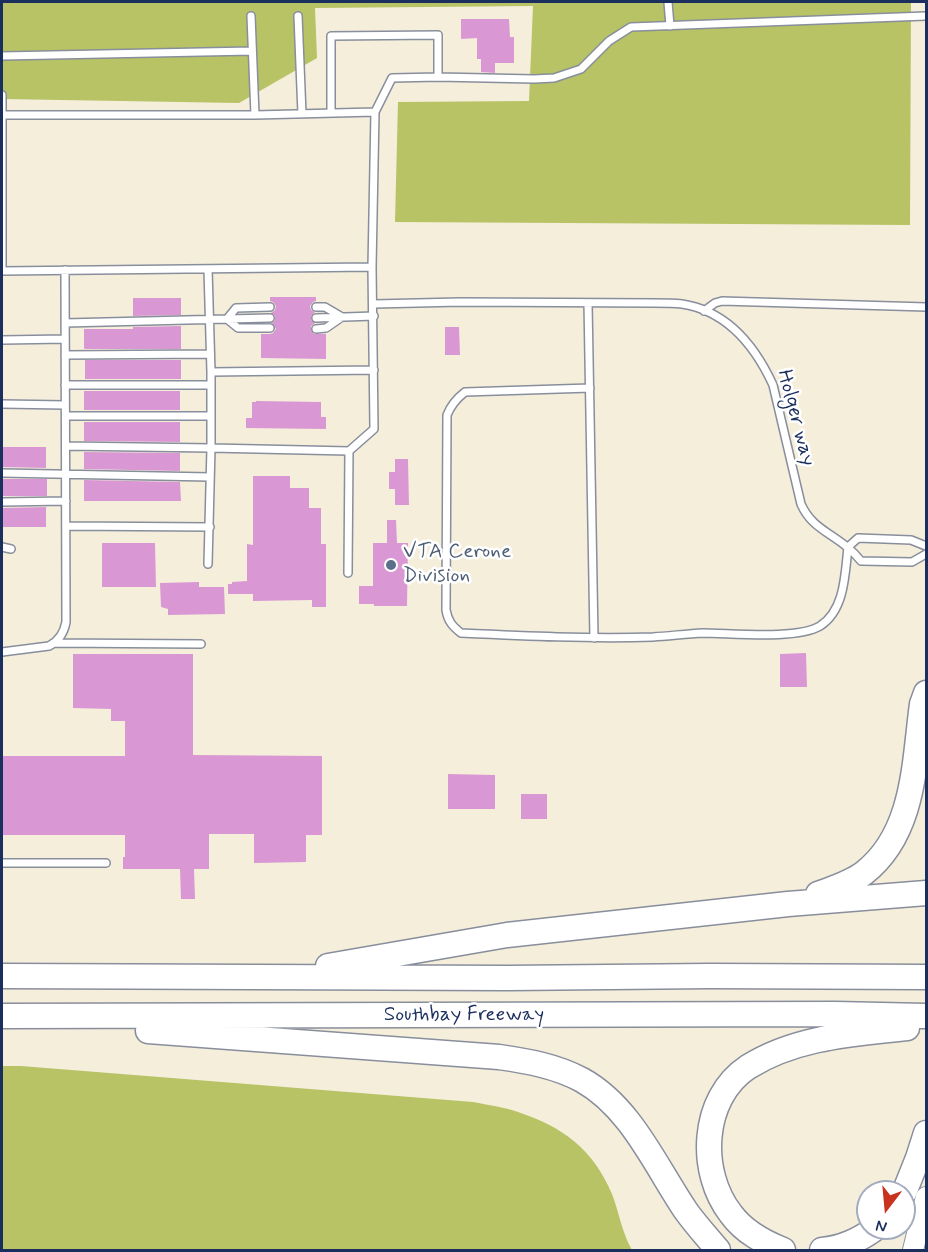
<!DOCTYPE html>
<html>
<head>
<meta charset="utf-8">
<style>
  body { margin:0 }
  #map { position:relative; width:928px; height:1252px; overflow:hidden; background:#f4eedb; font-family:Mynerve,sans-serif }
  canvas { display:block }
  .frame { position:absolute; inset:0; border:3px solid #1b2f5e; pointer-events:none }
  .north { position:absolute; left:856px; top:1180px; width:60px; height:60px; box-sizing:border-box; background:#fff; border:2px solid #a4acbf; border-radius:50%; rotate:196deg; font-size:16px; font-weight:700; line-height:24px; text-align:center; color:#1b2f5e }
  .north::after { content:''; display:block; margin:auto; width:21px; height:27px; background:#c8321e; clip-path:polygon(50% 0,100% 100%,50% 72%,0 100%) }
</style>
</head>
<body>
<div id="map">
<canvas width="928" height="1252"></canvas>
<div class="frame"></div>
<div class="north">N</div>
</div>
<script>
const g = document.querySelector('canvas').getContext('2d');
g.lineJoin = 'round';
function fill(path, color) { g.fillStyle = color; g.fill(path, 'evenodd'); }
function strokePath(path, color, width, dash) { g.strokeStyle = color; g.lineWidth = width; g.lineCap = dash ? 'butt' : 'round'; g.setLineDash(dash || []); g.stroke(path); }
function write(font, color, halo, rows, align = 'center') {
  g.font = font + ' Mynerve,sans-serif'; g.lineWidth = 5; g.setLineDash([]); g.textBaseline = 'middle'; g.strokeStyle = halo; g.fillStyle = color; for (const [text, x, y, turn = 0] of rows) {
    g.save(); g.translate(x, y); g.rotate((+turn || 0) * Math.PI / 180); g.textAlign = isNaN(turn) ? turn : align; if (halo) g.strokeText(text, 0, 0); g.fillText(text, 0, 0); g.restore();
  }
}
fill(new Path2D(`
  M2,2H911L910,225L395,222L398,102L529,101L533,6L315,8L317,58L239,103L2,99Z
  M2,1066H21L473,1102C488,1105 504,1107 518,1112C563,1127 593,1149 612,1194C619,1212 622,1233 632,1250H2Z`), '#b7c365');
fill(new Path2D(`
  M461,19H509L510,37H514V63H495V73L481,72V59H477V38L461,39Z
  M270,297H316V301L313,302L310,306L311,310L315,312L311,316V320L315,323L311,326V330L314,334H326V359L261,358V334H270L273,333L276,329L272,323L275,320V316L271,313L275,310L276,306L273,302L270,301Z
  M133,298H181V315L133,316Z
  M181,326V349H85L84,348V329H133V327Z
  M445,327H459L460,355H445Z
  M85,360H181V379H85Z
  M84,391H180V410H84Z
  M256,401L321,402V417H326V429L246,428V418H252V402H256Z
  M84,422H180V442L84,441Z
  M2,447H46V468L2,467Z
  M84,452L180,453V471L84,469Z
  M395,459H408L409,505H395V489H389V472H395Z
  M253,476H290V488H309V508H321V544H326V607H312V600L253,601V594H228V584H232V582L247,581V544L253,545Z
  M2,479H47V496H2Z
  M84,480L180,482L181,501H84Z
  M46,507V527H2V508Z
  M387,520H396L397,543H408L407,606H374V604H359V586H373V543H387Z
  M102,543H155L156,587H102Z
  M199,582V587H224L225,614L168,615V609L161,607L160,583Z
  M806,653L807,687H780V654Z
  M73,654H193V755L322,756V835H306V862L254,863V834H209V869H194L195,899H181L180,869H123V857H125V835H2V756H125V721H111V709L73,708Z
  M448,774L495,775V809H448Z
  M521,794H547V819H521Z`), '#d998d3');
const lane = new Path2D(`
  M668,2L670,26
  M251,16L255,115
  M298,16L302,114
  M2,56L252,51
  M2,95V115
  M331,113V36L438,35V77
  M372,267L2,271V115H255L375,112
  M208,269L211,372
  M588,303L594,638
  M374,304L460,302L654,303C663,303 673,303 682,304C728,311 755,346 773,385L801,504C811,527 829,532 847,547C852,551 857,556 861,561L912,562L926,554
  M316,307H325L342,317
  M704,311L715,303L722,301L926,307
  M316,318L374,316
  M227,319L236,308L270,307
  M227,319L270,318
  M65,323L227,319L238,328H270
  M316,329L326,328L342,317
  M2,340L65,339
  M65,355L210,354
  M65,385H211
  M590,388L465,392C456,399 451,405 447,415L446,610C448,621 452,626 461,633C525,636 589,639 653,637C669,636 686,634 703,633C731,633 797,640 820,626C845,610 845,574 848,547
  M2,404L65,405
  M66,416H211
  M66,446L211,448V372L374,370
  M2,473L210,477
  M2,502L66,501
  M66,526L210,527
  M2,547L11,549
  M848,547L858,538L911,540L926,546
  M208,564L211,448L349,451
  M348,573L349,451L374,429L372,267L375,112L392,78L438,77L534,79L554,78L581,69L609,41L631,27L926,16
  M54,643L201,644
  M2,652L49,646C59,641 64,633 66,622L65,270
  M2,863H106`);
const secondary = new Path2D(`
  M913,1250L926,1197`);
const highway = new Path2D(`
  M818,894C834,888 851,883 864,873C915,833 914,763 922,704L926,693
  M328,966L507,935L788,904L926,893
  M2,976L508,978L710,976L926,977
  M2,1016L835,1014L926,1016
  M148,1031L499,1057C527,1061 556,1066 582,1080C631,1107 656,1167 686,1211C696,1225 708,1238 718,1250
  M904,1193L918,1158L926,1133
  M783,1250C763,1242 744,1232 731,1214C698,1172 701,1098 748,1067C796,1037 852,1034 907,1028
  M822,1250C843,1248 859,1240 876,1228`);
strokePath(lane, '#888e9c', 10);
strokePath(secondary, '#888e9c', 22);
strokePath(highway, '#888e9c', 27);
strokePath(lane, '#fff', 7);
strokePath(secondary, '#fff', 20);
strokePath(highway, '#fff', 24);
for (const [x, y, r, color] of [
  [391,565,6,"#5c6f8a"]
]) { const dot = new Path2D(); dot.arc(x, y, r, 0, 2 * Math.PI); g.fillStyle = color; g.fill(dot); strokePath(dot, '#fff', 2); }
write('21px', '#1b2f5e', '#fff', [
  ["Holger way",795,418,75],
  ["Southbay Freeway",464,1016]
]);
write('21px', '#4e5e75', '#fff', [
  ["VTA Cerone",403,553],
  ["Division",403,577]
], 'left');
</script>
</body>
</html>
